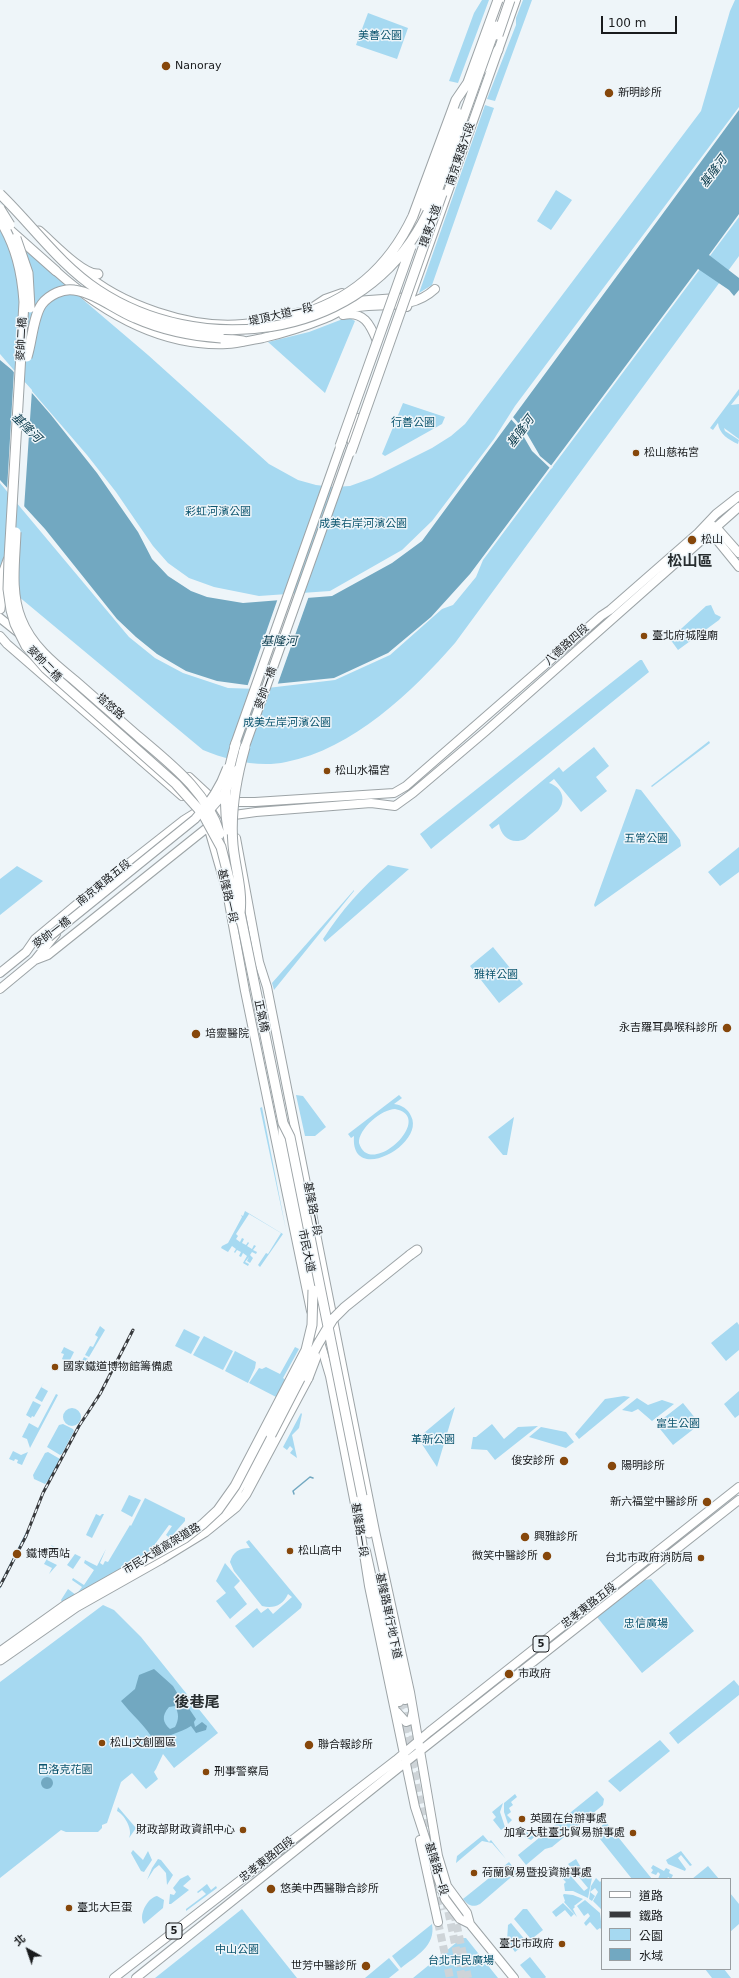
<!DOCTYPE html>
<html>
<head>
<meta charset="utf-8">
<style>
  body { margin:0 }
  #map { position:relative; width:739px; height:1978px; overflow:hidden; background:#eef5f9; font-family:"DejaVu Sans","Noto Sans TC",sans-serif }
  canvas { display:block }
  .legend { position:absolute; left:601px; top:1878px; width:130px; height:92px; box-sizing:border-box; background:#eef5f9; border:1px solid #999ea1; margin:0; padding:5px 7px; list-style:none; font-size:12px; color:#191b1d }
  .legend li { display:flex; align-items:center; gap:8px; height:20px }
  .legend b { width:20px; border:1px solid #999ea1 }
  .north { position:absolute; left:8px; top:1930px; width:40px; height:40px; -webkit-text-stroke:3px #eef5f9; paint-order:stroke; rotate:320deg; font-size:11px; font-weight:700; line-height:16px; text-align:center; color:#191b1d }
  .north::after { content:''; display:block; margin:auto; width:14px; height:18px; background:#191b1d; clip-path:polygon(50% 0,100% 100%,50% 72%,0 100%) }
  .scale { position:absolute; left:601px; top:16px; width:76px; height:18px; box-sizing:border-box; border:2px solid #191b1d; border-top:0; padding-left:5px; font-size:12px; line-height:14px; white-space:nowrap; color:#191b1d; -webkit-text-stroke:3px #eef5f9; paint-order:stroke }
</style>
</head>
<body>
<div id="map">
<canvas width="739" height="1978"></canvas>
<ul class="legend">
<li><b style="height:5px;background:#fff"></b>道路</li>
<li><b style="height:5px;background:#383a3d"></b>鐵路</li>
<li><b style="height:11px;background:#a6d9f1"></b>公園</li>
<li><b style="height:11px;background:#72a8c1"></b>水域</li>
</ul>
<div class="north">北</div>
<div class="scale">100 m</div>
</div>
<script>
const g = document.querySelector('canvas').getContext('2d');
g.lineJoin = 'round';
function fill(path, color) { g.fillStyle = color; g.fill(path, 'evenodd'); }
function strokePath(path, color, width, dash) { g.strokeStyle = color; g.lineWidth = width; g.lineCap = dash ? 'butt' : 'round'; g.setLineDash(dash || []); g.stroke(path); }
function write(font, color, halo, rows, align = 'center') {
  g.font = font + ' "DejaVu Sans","Noto Sans TC",sans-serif'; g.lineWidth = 3; g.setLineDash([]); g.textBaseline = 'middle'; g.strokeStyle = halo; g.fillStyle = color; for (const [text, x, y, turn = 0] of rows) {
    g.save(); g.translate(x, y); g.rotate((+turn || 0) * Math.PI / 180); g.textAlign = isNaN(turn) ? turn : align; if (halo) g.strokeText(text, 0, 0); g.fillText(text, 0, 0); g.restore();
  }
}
fill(new Path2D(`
  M482,0H489L458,83L449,81L474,13Z
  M523,0H532L495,101L487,99L516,25V18Z
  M735,0H739V107L515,406L494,439L432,521L402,550L330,591L259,596L214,587L189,578L168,563L153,546L116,492L87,455L0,354V229L148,355L269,464L298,480L316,485L333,487L350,486L372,478L432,448L451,436L465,424L701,111L730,11Z
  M368,13L408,28L397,59L356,45Z
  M485,105L494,108L432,285L419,293Z
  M556,190L572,200L551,230L537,221Z
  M739,217V256L455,643C412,692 353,749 286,762C259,768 227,760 203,750L0,581V483L129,637L155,658L183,673L228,688L259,689L335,680L390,655L442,609L453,605L476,577L483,560Z
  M348,317L355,321L325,393L268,342L309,332Z
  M739,389V395L731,405L739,404V439L724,428L725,431L739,440L738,444C729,440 719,434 718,423L713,430L710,428Z
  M403,403L445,417L442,424L385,456L382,454Z
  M711,605L715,614L721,617L719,620L678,650L670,639L706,606Z
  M640,660H642L649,672L431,849L420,834Z
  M709,741L710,743L652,787L651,786Z
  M594,747L609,766L596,777L607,791L581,812L554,779L549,783C562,787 567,800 558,811L525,839C512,845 501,837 499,824L492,829L489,825L559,767L563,772Z
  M636,789L641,790L680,840L681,846L595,907L594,905Z
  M739,847V872L720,886L708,872Z
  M388,865L409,869L325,942L323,939C341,911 362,887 388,865Z
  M17,866L43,881L0,915V879Z
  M354,890V891L274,990L272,983Z
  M493,947L523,984L499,1003L470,966Z
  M296,1095L303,1096L326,1127L315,1136H305Z
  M399,1095L402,1098L394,1104C402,1105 408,1109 411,1116C426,1144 350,1186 354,1136L351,1138L348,1134ZM395,1109C437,1117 370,1180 359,1143C358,1129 382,1109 395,1109Z
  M262,1107L286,1230L260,1108Z
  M514,1117L507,1155H503L488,1137Z
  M245,1211L283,1234L260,1267L258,1265L266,1253L268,1254L281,1233L249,1214L236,1234L238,1236L236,1239L240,1242L242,1238L244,1239L242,1243L246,1245L248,1242L249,1243L247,1246L252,1249L254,1245L256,1246L253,1250L257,1252L256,1254L252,1252L250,1255L253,1258L250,1263L247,1261L249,1257L245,1262L249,1264L248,1266L243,1263L247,1256L243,1253L241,1257L239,1256L241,1252L237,1250L235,1253L234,1252L236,1249L232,1246L228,1252L221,1248L222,1246L228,1243L242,1217L241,1215L243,1216Z
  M737,1322L739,1325V1350L726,1361L711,1343Z
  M100,1326L105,1330L89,1357L85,1355L90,1346L93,1347L98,1337L95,1335Z
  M184,1329L200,1337L191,1354L175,1346Z
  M204,1336L233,1351L223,1370L193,1355Z
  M64,1347L74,1352L70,1360L80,1365L84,1357L88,1359L84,1370L62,1359L64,1354L61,1353Z
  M295,1347L299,1349L283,1378L287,1381L278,1398L249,1383L259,1368L262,1369L266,1367L280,1374Z
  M235,1351L256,1362L255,1368L248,1383L225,1371Z
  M44,1382L41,1387L48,1391L42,1402L35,1398Z
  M739,1391V1415L735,1418L724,1404Z
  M56,1394L58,1395L30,1448L27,1439L22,1437L29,1423L38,1428Z
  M624,1396L630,1397L579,1439L575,1434L605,1399Z
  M637,1398L648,1405L662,1400L674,1404L652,1421L638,1409L632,1412L622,1410Z
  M33,1401L41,1405L34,1417L32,1416L31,1418L26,1415Z
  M683,1403L700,1424L673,1445L656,1424Z
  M455,1407L437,1467L418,1438Z
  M63 1417a9 9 0 1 1 18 0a9 9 0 1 1-18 0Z
  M301,1413L302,1414L299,1428L292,1435L297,1458L290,1453L293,1449L290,1446L287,1450L283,1447Z
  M63,1424L73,1429L74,1431L62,1454L60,1455L47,1447L59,1425Z
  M492,1424L504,1439L518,1427L538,1426L495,1460L487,1450L471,1449L473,1437H476Z
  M541,1427L566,1432L574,1442L566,1448L529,1437Z
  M13,1451L21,1455L28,1452L22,1465L17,1463L18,1460L15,1459L14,1461L9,1459Z
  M48,1452L60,1459L51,1477L45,1484L34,1479L33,1475L45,1453Z
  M129,1495L141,1500L132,1517L121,1511Z
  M145,1498L185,1518V1521L170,1538L166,1535L172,1526L169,1525L150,1551L140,1559L133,1558L118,1571L63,1604L61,1600L68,1589L76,1595L82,1587L72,1580L73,1578L84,1585L94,1570L84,1563L85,1560L97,1566L106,1549L100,1563L103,1565L105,1561L108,1562L130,1525L131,1526Z
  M96,1514L100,1516L102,1514H104L92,1538L86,1535Z
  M26,1532L28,1535L0,1589V1583Z
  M249,1540L302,1604L301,1608L253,1648L235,1626L257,1608L261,1613L268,1608L273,1614L292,1597L288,1594C283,1605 274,1609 262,1606L234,1571L230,1562C233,1552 239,1548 250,1548L246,1542Z
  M51,1545L65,1552L62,1558L51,1552L47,1560L57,1565L49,1574L52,1568L44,1564L53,1548Z
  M75,1554L81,1557L73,1569L67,1565Z
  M225,1563L240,1581L234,1587L247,1604L230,1619L216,1601L226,1593L216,1581Z
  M651,1579L694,1631L642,1673L597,1617L645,1580Z
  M103,1605L114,1610L141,1637L218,1733L174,1768L163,1754L156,1769L154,1772L158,1779L146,1789L132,1773L121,1782L107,1823L102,1825V1828L98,1832H66L61,1830L0,1878V1682Z
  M734,1680L739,1686V1695L678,1744L669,1733Z
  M660,1740L670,1751L620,1792L608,1781Z
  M597,1791L604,1799L603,1805L552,1847L545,1849L526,1865L518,1855Z
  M515,1794L517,1797L511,1802L513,1805L509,1808L511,1812L507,1815L512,1820L508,1824L504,1812V1803Z
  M503,1803L500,1812L505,1827L501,1830L493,1820L496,1817L492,1812Z
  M118,1807L136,1828L129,1838C133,1831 126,1816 117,1811Z
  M606,1822L652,1879H632L596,1834L597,1830Z
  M519,1829L523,1835L527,1832L531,1836L540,1829L541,1831L531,1840L515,1832Z
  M483,1835L489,1842L491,1840L506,1859L492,1843L482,1841L456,1863L457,1856Z
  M133,1850L143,1860L148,1851L152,1860L144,1872L141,1871L131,1853Z
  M681,1851L692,1865L690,1866L681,1855L678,1858L686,1869L685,1871L668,1864L666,1860Z
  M158,1859L161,1860L173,1875L167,1885L166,1873L159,1865L154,1869L147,1880L152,1868Z
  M576,1859L583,1871L588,1873L592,1878L588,1898L573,1891H565L564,1884L566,1882L563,1879L569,1874L584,1891L588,1888L568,1864Z
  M509,1862L517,1872L480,1904C472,1908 468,1905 463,1899Z
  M653,1865L664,1871L666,1868L670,1870L669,1873L673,1875L671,1879L668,1877L667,1879H658L660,1874L658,1872L656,1875L651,1873L653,1870L651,1868Z
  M708,1866L719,1879H692Z
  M188,1875L191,1879L183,1886L189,1890L171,1904H169L170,1894L174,1895L176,1892L173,1888L180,1879Z
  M596,1878L600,1882L602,1880V1910L593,1901L598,1892L595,1888L590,1892L595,1896L592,1901L589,1899L591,1886Z
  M207,1884L211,1890L216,1886L217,1888L186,1911V1909L206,1894L202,1890L198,1893L197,1892Z
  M730,1893L739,1904V1924L730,1932Z
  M564,1894L573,1895L583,1899L574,1906L575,1907L573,1909L577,1917L564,1902L565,1901L563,1895Z
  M157,1896L164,1900L163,1908L144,1924C138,1916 147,1898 157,1896Z
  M585,1900L600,1913L602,1930L600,1928L597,1930L590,1922L586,1926L584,1923L590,1916L588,1913L584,1916L577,1906Z
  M563,1903L574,1914L571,1917L565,1910L556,1917L552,1912Z
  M242,1909L297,1978H155Z
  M523,1909H527L543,1930L515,1952L507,1941L508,1925L511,1923L526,1941L530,1938L514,1919Z
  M432,1924C436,1946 416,1956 401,1968L392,1956Z
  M462,1938H466L498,1978H413Z
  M530,1957L546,1977L545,1978H531L520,1965Z
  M389,1958L399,1970L389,1978H365Z
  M705,1969H724L731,1978H712Z`), '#a6d9f1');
fill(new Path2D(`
  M739,110V214L709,255L739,278V290L734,296L729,290L698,269L470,574L431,617L388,653L334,678L254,686L217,681L186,671L157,654L136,637L117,619L45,529L0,480V360L12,370L51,415L97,473L138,532L152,559L168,576L191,591L207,597L243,603L332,596L392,563L422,541Z
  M154,1669L173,1686L179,1696L180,1703L188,1707L196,1719L194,1722L195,1727L202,1722L207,1726L206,1730L196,1733L191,1726C180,1733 167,1735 157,1742L154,1741C146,1726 131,1714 121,1701L135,1689L139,1675ZM175,1706C179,1714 179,1719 175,1727L170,1729C163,1723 161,1716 169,1707Z
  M41 1783a6 6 0 1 1 12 0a6 6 0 1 1-12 0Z`), '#72a8c1');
fill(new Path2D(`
  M14,370L32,390L24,509L7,490Z
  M512,416L526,432L540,456L553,467L551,469L532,451L518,427L510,418Z
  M309,596L277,686L247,687L278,598Z`), '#eef5f9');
strokePath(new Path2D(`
  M294,1494L293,1491L310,1477L313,1478`), '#72a8c1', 1.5);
strokePath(new Path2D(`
  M405,1700L422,1781
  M399,1702L426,1832
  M437,1885L443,1910
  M449,1889L468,1978
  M446,1900L462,1978
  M438,1922L450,1978`), '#ced4d8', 8, [8, 4]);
const major = new Path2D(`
  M415,232L426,199
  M81,270C120,305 191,329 243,324C262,322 281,317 300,312
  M56,271C103,313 161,347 227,344C238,344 251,340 263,338C284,333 306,326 326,318C332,316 337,312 343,310C375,300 408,314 435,289
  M342,302L410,297
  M313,307L325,299L342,293
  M407,307L516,0
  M343,315C364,311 370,324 377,341
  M711,525L716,527L739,553
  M708,529L739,567
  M0,618L20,634
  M0,636L7,644L182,796
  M189,777L216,802L226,818
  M227,802H255L394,793L406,786L601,616L610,610L698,533L716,514L739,496
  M227,816L256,812L371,803L395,806L413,793L486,731L739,507
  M226,825L231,857
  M210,833L227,892L245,991L311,1311
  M236,838L259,962L267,987L375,1531L410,1692L438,1856L447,1886L467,1913L470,1924L514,1978
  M35,960L56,934
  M0,973L26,952L35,939L77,904L184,820L205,807
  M0,989L35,960L48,955L213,823
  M314,1322L330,1376L361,1535L369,1586L415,1807L445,1899L460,1919L470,1924
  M366,1551L399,1702
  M385,1604L405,1700
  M397,1712L406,1722L411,1720L413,1712
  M420,1840L438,1922
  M114,1978L396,1760L429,1732L739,1487
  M136,1978L406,1762L739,1500`);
const highway = new Path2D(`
  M493,33L505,0
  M481,71L498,50
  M3,224L56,271
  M39,231C51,241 82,275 98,274
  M221,338L243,341
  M352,441L356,418
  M0,609L4,571L8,560
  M283,1123V1138L314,1293L319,1328
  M410,1255L417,1250
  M362,1496L369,1533
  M219,1510L227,1505L234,1496L271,1435
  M0,1652L66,1605L142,1562
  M0,1660L76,1607L161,1559L205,1532L236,1507L246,1494L308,1378`);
strokePath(major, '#9da4a7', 10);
strokePath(highway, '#9da4a7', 11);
strokePath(major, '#fff', 8);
strokePath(highway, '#fff', 9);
const rail = new Path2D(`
  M0,1586L26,1536L43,1493L79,1426L100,1394L133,1330`);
strokePath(rail, '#383a3d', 3);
strokePath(rail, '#eef5f9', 1.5, [4.5]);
const majorBridge = new Path2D(`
  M234,747L342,442
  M243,752L352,446
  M207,813L223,795L237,770
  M49,937L195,819C209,804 220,788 227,768`);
const highwayBridge = new Path2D(`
  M498,35L510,0
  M467,85L498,0
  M0,194C33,226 59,264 98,290C199,357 351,340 417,232C434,205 443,175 453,146C467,106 482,66 496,26
  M425,206L458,113
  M0,209L10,225
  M0,220C16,246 22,272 24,302L9,559L8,589L11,610L15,624L26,646L46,669L176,784L203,814L221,847L235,902L243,927
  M16,238L28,273L30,308
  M294,316C349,302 389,267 413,216L456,100L469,81
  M27,357C32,342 33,316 42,304C49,295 63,288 74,290C96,293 115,310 135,318C162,330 191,336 221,338
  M340,446L411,247
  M351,452L442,194
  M16,532C15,561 10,592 21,619C31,645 53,663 74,680C96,699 118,719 140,738C173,766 207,792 220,834
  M245,747C236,779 230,812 233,845C235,867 243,891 240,913L283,1123L290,1137L362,1496
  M228,830C222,796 227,775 236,743
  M308,1378L316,1357
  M271,1435L318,1344L333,1319L345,1307L410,1255
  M142,1562L185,1538L203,1524L218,1510L235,1486L306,1350L312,1325L313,1290`);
strokePath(majorBridge, '#9da4a7', 10, []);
strokePath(highwayBridge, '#9da4a7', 11, []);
strokePath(majorBridge, '#fff', 8);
strokePath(highwayBridge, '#fff', 9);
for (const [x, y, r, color] of [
  [166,66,5,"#86470b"],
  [609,93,5,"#86470b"],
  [636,453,4,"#86470b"],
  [692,540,5,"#86470b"],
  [644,636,4,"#86470b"],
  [327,771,4,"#86470b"],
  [727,1028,5,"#86470b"],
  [196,1034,5,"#86470b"],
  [55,1367,4,"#86470b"],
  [564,1461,5,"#86470b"],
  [612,1466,5,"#86470b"],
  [707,1502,5,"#86470b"],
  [525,1537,5,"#86470b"],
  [290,1551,4,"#86470b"],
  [17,1554,5,"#86470b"],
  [547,1556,5,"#86470b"],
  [701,1558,4,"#86470b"],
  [509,1674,5,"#86470b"],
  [102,1743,4,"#86470b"],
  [309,1745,5,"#86470b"],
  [206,1772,4,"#86470b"],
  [522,1819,4,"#86470b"],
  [243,1830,4,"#86470b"],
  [633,1833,4,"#86470b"],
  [474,1873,4,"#86470b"],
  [271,1889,5,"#86470b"],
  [69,1908,4,"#86470b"],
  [562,1944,4,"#86470b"],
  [366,1966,5,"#86470b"]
]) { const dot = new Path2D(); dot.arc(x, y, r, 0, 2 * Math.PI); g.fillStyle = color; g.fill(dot); strokePath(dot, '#eef5f9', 1.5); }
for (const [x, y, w] of [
  [541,1644,16],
  [174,1931,16]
]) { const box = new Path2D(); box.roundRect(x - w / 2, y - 8, w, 16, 3); g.fillStyle = '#eef5f9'; g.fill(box); strokePath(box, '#191b1d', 1); }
write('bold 10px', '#191b1d', null, [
  ["5",541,1644],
  ["5",174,1931]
]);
write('11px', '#0c556f', '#eef5f9', [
  ["美善公園",380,36],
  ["行善公園",413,423],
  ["彩虹河濱公園",218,512],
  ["成美右岸河濱公園",363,524],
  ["成美左岸河濱公園",287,723],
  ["五常公園",646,839],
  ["雅祥公園",496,975],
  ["富生公園",678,1424],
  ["革新公園",433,1440],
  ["忠信廣場",646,1624],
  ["巴洛克花園",65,1770],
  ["中山公園",237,1950],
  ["台北市民廣場",461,1961]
]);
write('11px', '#191b1d', '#eef5f9', [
  ["Nanoray",175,66],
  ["新明診所",618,93],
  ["松山慈祐宮",644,453],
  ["松山",701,540],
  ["臺北府城隍廟",652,636],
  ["松山水福宮",335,771],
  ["永吉羅耳鼻喉科診所",718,1028,"right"],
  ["培靈醫院",205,1034],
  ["國家鐵道博物館籌備處",63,1367],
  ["俊安診所",555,1461,"right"],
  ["陽明診所",621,1466],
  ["新六福堂中醫診所",698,1502,"right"],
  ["興雅診所",534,1537],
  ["松山高中",298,1551],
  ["鐵博西站",26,1554],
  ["微笑中醫診所",538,1556,"right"],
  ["台北市政府消防局",693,1558,"right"],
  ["市政府",518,1674],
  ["松山文創園區",110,1743],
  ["聯合報診所",318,1745],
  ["刑事警察局",214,1772],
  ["英國在台辦事處",530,1819],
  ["財政部財政資訊中心",235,1830,"right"],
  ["加拿大駐臺北貿易辦事處",625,1833,"right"],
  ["荷蘭貿易暨投資辦事處",482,1873],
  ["悠美中西醫聯合診所",280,1889],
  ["臺北大巨蛋",77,1908],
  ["臺北市政府",554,1944,"right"],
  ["世芳中醫診所",357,1966,"right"]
], 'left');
write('11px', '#191b1d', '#eef5f9', [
  ["南京東路六段",461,154,-71],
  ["環東大道",431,226,-71],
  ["堤頂大道一段",281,315,-13],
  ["麥帥二橋",22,339,-87],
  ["八德路四段",567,645,-42],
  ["麥帥二橋",44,664,46],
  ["麥帥一橋",266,688,-70],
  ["塔悠路",110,707,41],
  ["南京東路五段",104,883,-39],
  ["基隆路一段",227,896,77],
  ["麥帥一橋",52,933,-37],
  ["正氣橋",261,1016,78],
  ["基隆路一段",312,1209,79],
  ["市民大道",306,1251,78],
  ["基隆路一段",359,1530,81],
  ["市民大道高架道路",162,1549,-31],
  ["忠孝東路五段",589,1606,-38],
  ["基隆路車行地下道",388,1616,78],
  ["忠孝東路四段",267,1860,-38],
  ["基隆路一段",436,1869,73]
]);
write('italic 12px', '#08394b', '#eef5f9', [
  ["基隆河",714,172,-53],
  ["基隆河",26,428,44],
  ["基隆河",521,432,-53],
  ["基隆河",279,642]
]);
write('bold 15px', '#272d2f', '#eef5f9', [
  ["松山區",690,562],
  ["後巷尾",197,1703]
]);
</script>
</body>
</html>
